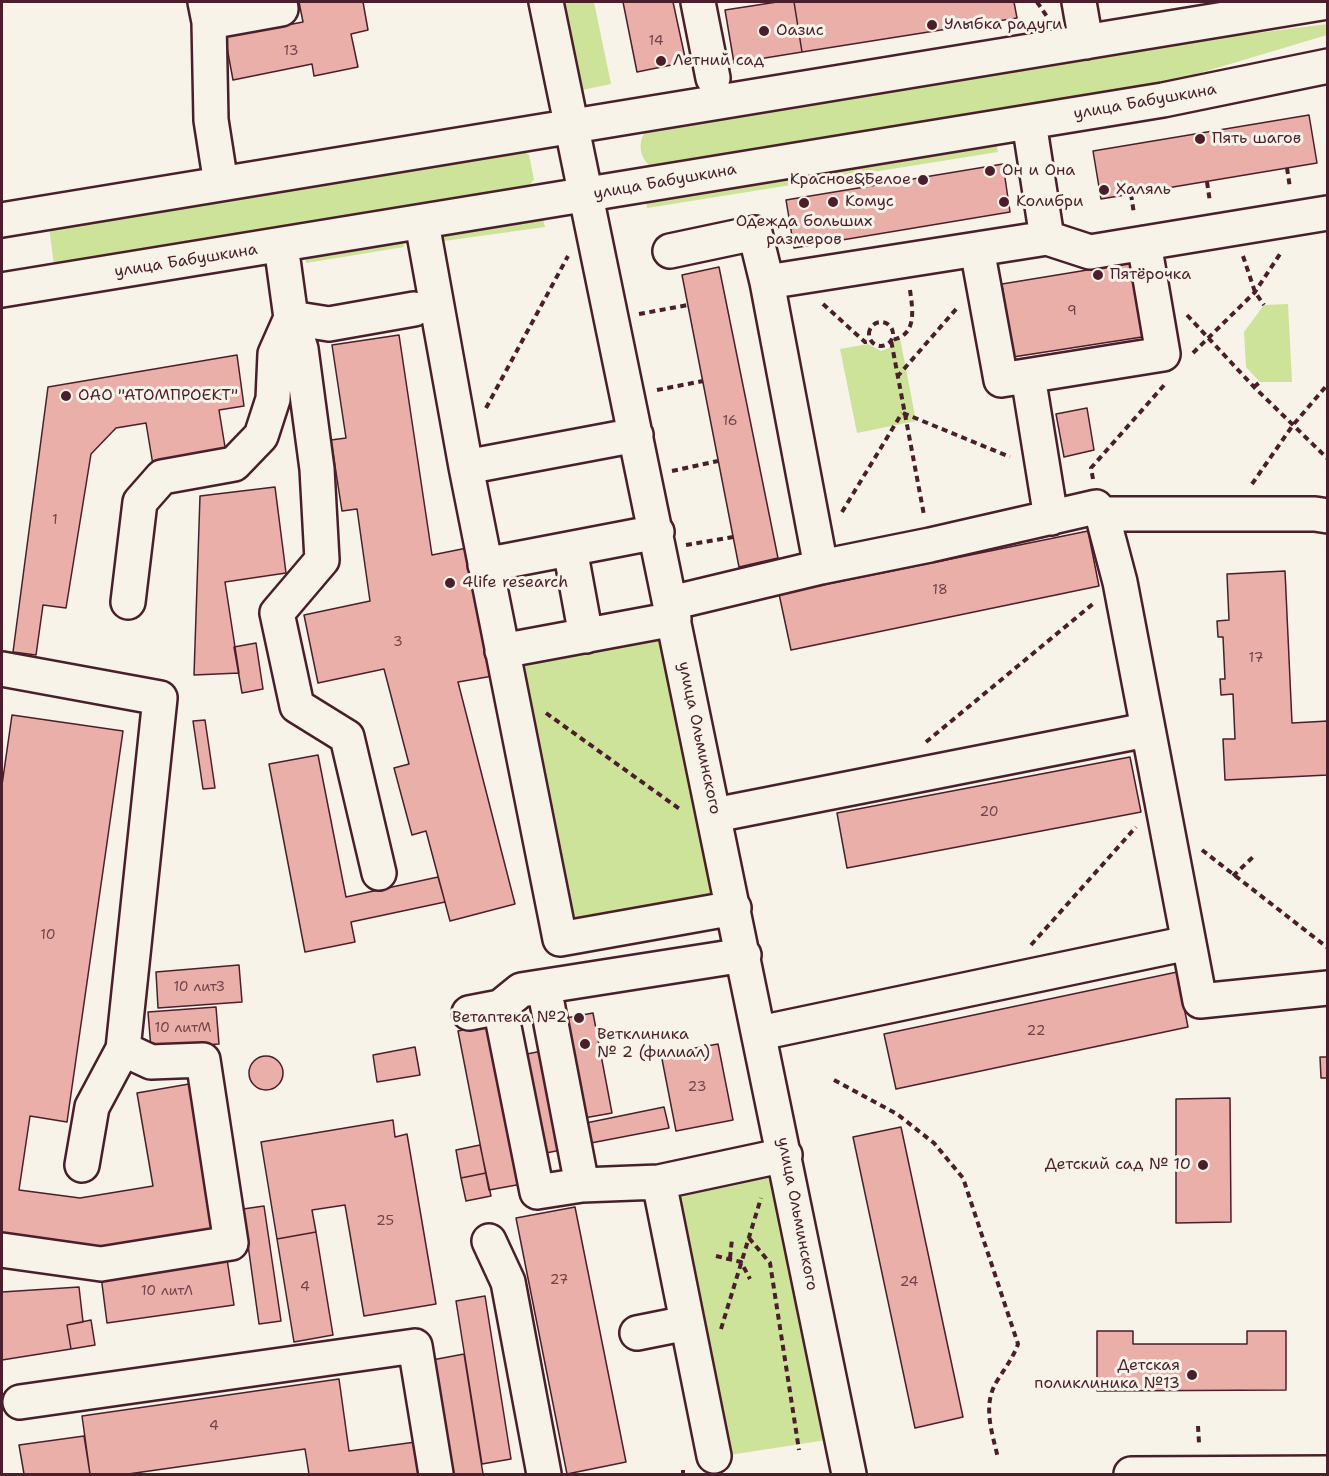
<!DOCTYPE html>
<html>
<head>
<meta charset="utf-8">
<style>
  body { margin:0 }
  #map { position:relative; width:1329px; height:1476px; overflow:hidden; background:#f7f3e8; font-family:"Shantell Sans",sans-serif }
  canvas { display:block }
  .frame { position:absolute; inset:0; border:3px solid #4a1f2b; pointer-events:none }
</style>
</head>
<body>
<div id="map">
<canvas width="1329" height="1476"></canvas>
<div class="frame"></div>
</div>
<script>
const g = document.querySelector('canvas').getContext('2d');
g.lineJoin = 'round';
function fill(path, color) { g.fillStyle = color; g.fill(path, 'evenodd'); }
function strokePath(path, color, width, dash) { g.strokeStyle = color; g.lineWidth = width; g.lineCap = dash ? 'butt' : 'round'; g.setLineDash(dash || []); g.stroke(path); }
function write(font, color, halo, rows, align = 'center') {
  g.font = font + ' "Shantell Sans",sans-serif'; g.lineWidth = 6; g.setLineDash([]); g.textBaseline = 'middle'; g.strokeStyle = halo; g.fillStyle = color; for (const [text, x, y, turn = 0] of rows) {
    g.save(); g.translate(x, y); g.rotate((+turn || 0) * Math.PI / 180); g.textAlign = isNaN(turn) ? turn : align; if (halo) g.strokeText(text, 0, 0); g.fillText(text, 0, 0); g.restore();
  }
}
fill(new Path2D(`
  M565,2H594L611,84L582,90Z
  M1327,24V35L1160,85L656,168C640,165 635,139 648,130L1156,46Z
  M996,143L998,152L647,208L646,200Z
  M523,151L529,155L534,179L528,188L54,265L49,227Z
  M543,219L545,227L437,242L436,235Z
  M403,240L404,247L306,263L305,256Z
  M1288,304L1292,382H1260L1246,367L1244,332L1264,305Z
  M900,338L916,421L857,433L840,349L868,344L881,351L889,348L895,339Z
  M662,632L715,895L568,924L516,661Z
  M774,1168L833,1439L723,1456L669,1186Z`), '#cde399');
const building = new Path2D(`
  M299,2H363L368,30L351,34L358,67L314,76L312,64L233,80L225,37L303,22Z
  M623,2H673L686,62L637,72Z
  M777,2H794L802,52L734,63L725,10Z
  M794,2H1014L1017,18L802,52Z
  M1309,115L1317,163L1101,199L1093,151Z
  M1003,164L1010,212L794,248L786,200Z
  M1130,263L1142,337L1013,357L1002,284Z
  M719,267L778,558L739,567L682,275Z
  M399,335L432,555L467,548L493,676L458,682L515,904L450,921L426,831L412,835L394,768L409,764L384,669L318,683L304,615L370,601L357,509L342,511L331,440L346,438L332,345Z
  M237,355L244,406L219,410L226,453L153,465L146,423L116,428L91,454L66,608L43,605L36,655L13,652L48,387Z
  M1087,408L1094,450L1064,457L1056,414Z
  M275,487L286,573L225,582L239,673L194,675L200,496Z
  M1088,531L1099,586L791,650L779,594Z
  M1285,571L1292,723L1328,721V775L1225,780L1223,739H1235L1233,694L1221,695L1220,679H1225L1223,637H1218L1217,621L1229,620L1227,574Z
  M256,643L263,689L242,693L234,647Z
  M12,715L123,731L67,1122L30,1116L19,1190L80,1198L153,1186L137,1093L189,1084L214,1232L106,1250L2,1235V785Z
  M205,720L215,788L203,789L193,721Z
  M318,755L346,897L438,877L445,902L351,922L355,942L305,952L269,764Z
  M1130,757L1141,812L847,868L837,813Z
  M239,965L242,1002L158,1008L156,972Z
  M1177,972L1188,1027L896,1089L884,1034Z
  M216,1007L219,1044L151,1049L148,1012Z
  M593,1013L612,1113L584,1118L566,1018Z
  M490,1024L522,1184L489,1190L458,1031Z
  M718,1044L733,1120L676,1131L661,1054Z
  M415,1047L420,1075L377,1082L373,1055Z
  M542,1051L561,1150L536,1155L517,1056Z
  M249 1073a17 17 0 1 1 34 0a17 17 0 1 1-34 0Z
  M1320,1057H1328V1078H1321Z
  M1230,1098L1231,1222L1176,1223V1099Z
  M664,1107L669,1128L591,1143L586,1123Z
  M393,1120L395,1137L407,1134L436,1304L364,1316L345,1205L312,1210L316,1232L277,1239L261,1142Z
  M901,1127L963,1417L915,1428L853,1137Z
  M480,1145L486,1173L461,1178L456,1150Z
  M486,1173L491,1196L466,1201L461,1178Z
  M264,1206L281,1321L259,1324L243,1209Z
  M575,1207L626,1462L567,1474L516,1218Z
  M316,1232L333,1335L294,1342L277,1239Z
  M227,1259L234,1305L107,1323L101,1276Z
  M79,1287L83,1322L67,1325L71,1349L2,1360V1292Z
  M485,1296L511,1459L482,1464L456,1301Z
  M91,1320L95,1345L71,1349L67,1325Z
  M1097,1331H1133V1344H1247V1331H1286V1390L1097,1391Z
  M464,1354L483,1474H450L432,1360Z
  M339,1379L349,1451L423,1441L427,1474H309L305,1449L128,1474H90L82,1416Z
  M84,1436L90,1474H24L19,1445Z`);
fill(building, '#eaafa9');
strokePath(building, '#4a1f2b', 1.5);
const minor = new Path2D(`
  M205,2L209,22L211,120L221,184
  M546,2L849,1474
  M698,2L713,78
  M1079,2L1086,42
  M209,22L281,9L280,2
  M1029,122L1047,238
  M2,220L1328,2
  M422,223L466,467L560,939L734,908
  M281,245L291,318L301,349L317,469L322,560L277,613L297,706L347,737L379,873
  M977,249L1001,380L1163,354L1144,243
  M670,251L755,233L767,282L821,567
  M767,282L1047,238L1090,252L1327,213
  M2,290L1163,100L1328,66
  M1028,376L1051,518
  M466,467L636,435
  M1102,514H1315L1328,516
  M570,549L586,636
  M485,565L657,532
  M128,602L140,502L162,477L234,464L261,436L273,399L275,354L291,318L329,324L414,309
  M671,603L821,567L930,545L1096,507L1102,514L1120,582L1200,1001L1328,988
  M502,651L674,619
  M2,669L160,698L123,1049L92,1107L82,1165
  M715,815L1146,730
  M544,987L582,1185
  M500,1007L537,1192L582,1185L659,1182
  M469,1013L500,1007L521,990L744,955
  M760,1033L1188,943
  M489,1241L508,1282L544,1474
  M2,1250L101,1264L231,1243L203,1060L151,1062L123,1049
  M637,1333L687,1323
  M20,1402L415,1346L436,1474
  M714,1456L659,1182L785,1155
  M1131,1474L1328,1473`);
strokePath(minor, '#4a1f2b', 38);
strokePath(new Path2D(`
  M1037,2L1048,18
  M1287,168L1290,188
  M1207,182L1210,202
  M1131,194L1134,214
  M1243,256L1255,292L1264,305
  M910,290C913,311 917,336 891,340L924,515
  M823,304L865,342L871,341
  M639,314L688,305
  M1187,315L1254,387L1328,459
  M869 334a12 12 0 1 1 24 0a12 12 0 1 1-24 0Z
  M1193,353L1255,292L1282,251
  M897,377L957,308
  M1254,387L1260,382
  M657,390L703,381
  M486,408L568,256
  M903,413L1010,457
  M672,471L718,461
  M1093,479L1091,468L1166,383
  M1252,484L1293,425L1328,384
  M842,512L902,413
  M686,545L733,537
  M546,713L681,810
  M926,742L1094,603
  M1202,850L1328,948
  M1233,876L1253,857
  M1031,945L1136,827
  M834,1080L897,1114L934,1143L963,1178L1018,1344C1013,1358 1005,1368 997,1381C982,1405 992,1432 998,1458
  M749,1238L770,1263L799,1450
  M716,1256L741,1262L750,1279
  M730,1258L732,1239
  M721,1329L761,1198
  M1198,1426L1199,1443
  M683,1470V1474`), '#4a1f2b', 4, [6, 4.5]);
strokePath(minor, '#f7f3e8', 33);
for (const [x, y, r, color] of [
  [932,25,6,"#4a1f2b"],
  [764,31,6,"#4a1f2b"],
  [661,61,6,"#4a1f2b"],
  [1200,139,6,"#4a1f2b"],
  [990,171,6,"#4a1f2b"],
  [923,180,6,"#4a1f2b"],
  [1104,190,6,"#4a1f2b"],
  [833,202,6,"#4a1f2b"],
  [1004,202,6,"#4a1f2b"],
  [804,203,6,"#4a1f2b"],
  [1098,275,6,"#4a1f2b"],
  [66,396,6,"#4a1f2b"],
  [450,583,6,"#4a1f2b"],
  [579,1018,6,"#4a1f2b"],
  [585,1044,6,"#4a1f2b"],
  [1203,1165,6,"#4a1f2b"],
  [1192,1375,6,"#4a1f2b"]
]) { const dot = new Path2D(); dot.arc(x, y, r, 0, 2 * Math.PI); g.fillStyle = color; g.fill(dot); strokePath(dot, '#f7f3e8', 2); }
write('14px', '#72434a', null, [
  ["14",656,41],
  ["13",291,51],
  ["9",1072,311],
  ["16",730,421],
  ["1",55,520],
  ["18",940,590],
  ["3",398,642],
  ["17",1256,658],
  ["20",989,812],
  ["10",48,935],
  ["10 литЗ",199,987],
  ["10 литМ",183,1028],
  ["22",1036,1031],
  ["23",697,1087],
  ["25",385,1221],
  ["27",559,1280],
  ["24",909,1282],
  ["4",305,1287],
  ["10 литЛ",167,1291],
  ["4",214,1426]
]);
write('16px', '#4a1f2b', '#f7f3e8', [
  ["Улыбка радуги",944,25],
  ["Оазис",776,31],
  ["Летний сад",673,61],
  ["Пять шагов",1212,139],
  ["Он и Она",1002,171],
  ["Красное&Белое",911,180,"right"],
  ["Халяль",1116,190],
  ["Комус",845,202],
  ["Колибри",1016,202],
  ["Одежда больших",804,222,"center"],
  ["размеров",804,240,"center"],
  ["Пятёрочка",1110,275],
  ["ОАО \"АТОМПРОЕКТ\"",78,396],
  ["4life research",462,583],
  ["Ветаптека №2",567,1018,"right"],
  ["Ветклиника",597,1035],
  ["№ 2 (филиал)",597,1053],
  ["Детский сад № 10",1191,1165,"right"],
  ["Детская",1180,1366,"right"],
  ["поликлиника №13",1180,1384,"right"]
], 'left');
write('16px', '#4a1f2b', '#f7f3e8', [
  ["улица Бабушкина",1145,102,-10],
  ["улица Бабушкина",665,182,-10],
  ["улица Бабушкина",186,261,-9],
  ["улица Ольминского",699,738,78],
  ["улица Ольминского",797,1214,79]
]);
</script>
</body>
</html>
